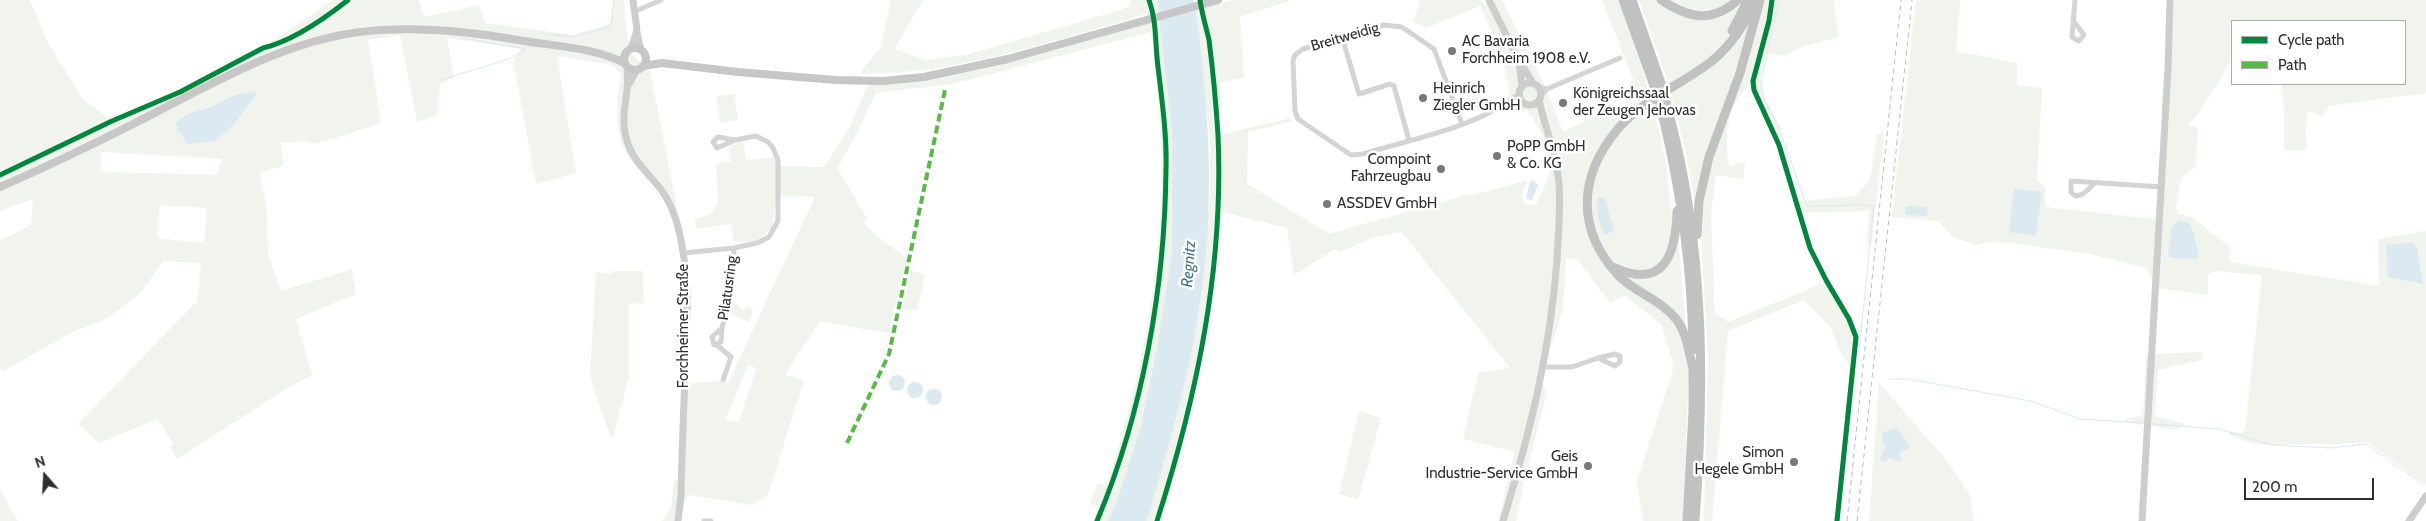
<!DOCTYPE html>
<html>
<head>
<meta charset="utf-8">
<style>
  body { margin:0 }
  #map { position:relative; width:2426px; height:521px; overflow:hidden; background:#fff; font-family:Cabin,sans-serif }
  canvas { display:block }
  .legend { position:absolute; left:2231px; top:20px; width:175px; height:65px; box-sizing:border-box; background:#fff; border:1px solid #acacac; margin:0; padding:6px 9px; list-style:none; font-size:15px; color:#2f2f2f }
  .legend li { display:flex; align-items:center; gap:10px; height:25px }
  .legend b { width:25px; border:1px solid #acacac }
  .north { position:absolute; left:20px; top:451px; width:50px; height:50px; -webkit-text-stroke:4px #fff; paint-order:stroke; rotate:341deg; font-size:14px; font-weight:700; line-height:20px; text-align:center; color:#2f2f2f }
  .north::after { content:''; display:block; margin:auto; width:18px; height:22px; background:#2f2f2f; clip-path:polygon(50% 0,100% 100%,50% 72%,0 100%) }
  .scale { position:absolute; left:2244px; top:478px; width:130px; height:22px; box-sizing:border-box; border:2px solid #2f2f2f; border-top:0; padding-left:6px; font-size:15px; line-height:18px; white-space:nowrap; color:#2f2f2f; -webkit-text-stroke:4px #fff; paint-order:stroke }
</style>
</head>
<body>
<div id="map">
<canvas width="2426" height="521"></canvas>
<ul class="legend">
<li><b style="height:6px;background:#00873e"></b>Cycle path</li>
<li><b style="height:6px;background:#58b947"></b>Path</li>
</ul>
<div class="north">N</div>
<div class="scale">200 m</div>
</div>
<script>
const g = document.querySelector('canvas').getContext('2d');
g.lineJoin = 'round';
function fill(path, color) { g.fillStyle = color; g.fill(path, 'evenodd'); }
function strokePath(path, color, width, dash) { g.strokeStyle = color; g.lineWidth = width; g.lineCap = dash ? 'butt' : 'round'; g.setLineDash(dash || []); g.stroke(path); }
function write(font, color, halo, rows, align = 'center') {
  g.font = font + ' Cabin,sans-serif'; g.lineWidth = 5; g.setLineDash([]); g.textBaseline = 'middle'; g.strokeStyle = halo; g.fillStyle = color; for (const [text, x, y, turn = 0] of rows) {
    g.save(); g.translate(x, y); g.rotate((+turn || 0) * Math.PI / 180); g.textAlign = isNaN(turn) ? turn : align; if (halo) g.strokeText(text, 0, 0); g.fillText(text, 0, 0); g.restore();
  }
}
fill(new Path2D(`
  M0,0H30L47,41L81,97L112,121L163,101L238,61L263,48L333,0H419L424,17L479,5L485,23L573,35L610,24L613,0H624L627,38L630,43L626,49L650,71L677,208C626,157 609,150 621,74L613,65L557,56L576,173L536,184L513,60L521,49L447,38L454,78L440,83L437,115L417,122L400,35L368,40L381,123L316,144L303,141L281,143L283,166L260,172L267,211L268,254L281,291L352,269L356,294L296,319L312,375L289,387L177,459L170,446L173,444L157,419L99,443L78,424L197,301L201,263L163,261L141,293L106,319L72,332L3,371L0,369V241L31,225L33,199L0,211ZM101,152L222,159L217,175L101,172ZM160,205L207,208L204,243L157,238Z
  M891,0H923L894,49L926,60L965,55L1124,9L1130,4V0H1157L1172,133V251L1158,343L1141,426L1116,504L1108,521H1093L1099,507L1090,504L1098,483L1107,485C1149,356 1172,221 1157,85C1155,68 1154,49 1151,32L953,84L876,93L854,139L837,168L867,218L864,223L878,237L908,259L890,325L893,326L892,334L820,321L785,375L804,380L768,495L753,505L688,495L680,507L677,521H662L671,507L674,481L679,480L684,384L720,381L728,383L815,197L777,196L772,228L756,241L734,242L731,224L696,229L695,219L710,215L718,202L716,164L731,161L729,146L743,140L746,160L776,157V166L824,167L849,129L868,85C965,81 1057,49 1150,23L1146,14C1053,40 959,74 862,74V70L880,49ZM748,365L756,368L739,423L725,420Z
  M1232,0H1292L1240,17L1244,78L1220,82L1221,107L1216,109L1217,147L1218,135L1291,118L1293,121L1248,132L1247,184L1329,234L1469,194L1470,196L1528,180C1524,189 1518,196 1527,205L1537,204C1542,192 1551,175 1550,162C1549,144 1538,124 1527,111L1507,112L1502,101L1510,93L1500,48L1480,6L1426,28L1412,21L1419,7L1418,0H1481L1484,4L1492,0H1502L1546,88L1563,132L1607,110L1610,114L1641,99L1602,0H1618C1638,53 1656,109 1666,165C1670,188 1670,225 1679,244L1689,363L1683,521H1643L1637,481L1674,366L1661,324L1624,295L1610,303L1578,260L1566,258L1563,309L1541,379L1547,393L1525,477L1516,521H1498L1515,452L1463,439L1478,373L1510,368L1402,232L1374,237L1340,252L1335,249L1294,275L1287,228L1218,211L1205,342L1191,409L1157,521H1147L1170,438L1199,314L1210,194V140L1196,10Z
  M1639,0H1833L1839,37L1801,47L1785,56L1766,53L1760,81L1765,97L1782,130L1777,134L1752,82C1726,106 1724,134 1729,166L1745,162L1743,179L1716,175L1711,214L1715,313L1728,322L1826,282L1860,333L1853,370L1841,354L1831,328L1804,300L1728,331L1712,521H1704L1708,358L1701,237L1686,153L1670,88Z
  M1916,0H1960L1956,51L2017,63V85L2042,88L2037,181L2045,186L2046,207L2163,220L2174,0H2426V93L2329,106L2323,116L2307,111L2306,150L2284,151V110L2281,84H2405V21H2232V60L2197,116L2188,125L2198,128L2196,167L2181,178L2176,209L2179,214L2192,217L2230,247L2229,262L2379,286L2378,239L2426,231V484L2367,442C2350,444 2334,444 2317,444C2282,443 2264,451 2230,435V432L2242,433L2245,429L2262,275L2214,271L2208,274V295L2156,288L2146,268L2090,254L2010,243L1991,242L1976,245L1953,237L1938,221L1892,217Z
  M734,94L738,120L720,123L716,96Z
  M1884,133L1871,247L1867,244L1869,211L1800,213L1796,201L1855,196L1870,180L1877,134Z
  M614,271H643L644,303L629,304V378L612,440L593,388L590,373L596,272L610,274Z
  M911,271L925,274L917,311L903,308Z
  M731,302L739,305L742,311L749,306L753,311L749,322L729,313Z
  M2203,352L2202,360L2158,370L2155,416L2186,424L2177,430L2124,422L2126,419L2143,415L2146,354Z
  M1879,383L1944,457L1970,495L1974,521H1869Z
  M1359,411L1381,418L1358,500L1339,494Z
  M0,490L2,494L18,521H0Z`), '#f1f4ed');
fill(new Path2D(`
  M1157,0H1194C1210,105 1216,211 1198,316C1187,386 1166,453 1147,521H1108L1116,504L1141,426L1158,343L1172,251V133Z
  M252,92L256,93L254,98L233,125L215,141L188,144L177,129L176,123C191,110 191,114 208,108C227,101 229,94 252,92Z
  M1533,180L1538,185L1532,200L1526,199L1530,181Z
  M2014,188L2042,192L2036,236L2009,232Z
  M1597,198H1605L1614,231L1604,235L1598,217Z
  M1906,206L1928,207L1927,216L1905,215Z
  M2179,220L2187,222L2192,228L2199,256L2196,259L2171,258L2168,255L2172,227Z
  M2412,242L2417,248L2423,284L2388,277L2386,245Z
  M889 383a8 8 0 1 1 16 0a8 8 0 1 1-16 0Z
  M907 390a8 8 0 1 1 16 0a8 8 0 1 1-16 0Z
  M926 397a8 8 0 1 1 16 0a8 8 0 1 1-16 0Z
  M1897,428L1911,447L1900,452L1901,460L1899,462L1890,458L1884,462L1880,459L1885,448L1882,439L1883,432Z`), '#dbe9f0');
strokePath(new Path2D(`
  M548,34L572,37L611,27L614,0
  M462,38L525,49
  M538,40L542,37
  M441,80L512,58L531,45
  M1775,120L1763,97L1761,82L1779,0
  M1778,126L1807,206L1874,205L1859,352
  M1889,379H1908L2031,401L2080,419L2144,423
  M2153,424L2219,429L2272,445L2331,448L2366,444L2425,485`), '#dbe9f0', 1);
strokePath(new Path2D(`
  M1772,0L1769,21L1753,81L1754,90L1779,145L1810,248L1826,280L1849,319L1856,337L1837,521
  M636,11L661,0
  M2073,20L2084,35L2079,41L2072,37L2075,0
  M1342,37L1359,94L1390,84L1394,86L1409,140
  M1538,87L1547,89
  M1540,96L1547,89L1620,58
  M1506,104L1523,102
  M1462,124L1434,49L1402,27L1384,25L1303,49L1295,55L1293,61L1295,111L1298,119L1351,155L1363,154C1415,138 1476,128 1519,94
  M2095,183L2083,194L2076,196L2071,192V181L2162,187
  M683,253L734,248L757,243L769,237L778,221V160L773,148L768,142L756,136L735,140L718,137L713,142L717,148L735,140
  M722,328L712,337L714,345L721,342L722,328L733,278L734,248
  M717,345L731,357L723,380
  M1544,367H1572L1598,358L1615,366L1620,362V356L1615,354L1598,358
  M704,521H711`), '#d4d4d4', 5);
strokePath(new Path2D(`
  M1489,0L1519,61L1522,87
  M637,33L641,50
  M631,49L637,30L633,0
  M1522,65L1533,83
  M627,67C631,98 616,117 630,149C637,165 652,177 662,191C675,209 680,231 683,252C689,285 687,318 686,351C684,399 682,447 681,495L678,521
  M1519 94a11 11 0 1 1 22 0a11 11 0 1 1-22 0Z
  M629,84L637,70
  M1503,521C1530,433 1550,352 1557,260C1558,235 1561,210 1559,184C1557,154 1545,129 1539,100
  M2142,521L2168,69L2170,0
  M2409,521L2426,496`), '#cdcdcd', 7);
strokePath(new Path2D(`
  M624 59a11 11 0 1 1 22 0a11 11 0 1 1-22 0Z
  M643,66L662,63L738,72L835,80L883,81L924,77L1008,59L1218,0
  M0,187C46,167 92,145 137,122C215,83 293,34 382,30C428,27 473,32 518,40C552,46 593,47 624,63`), '#c7c7c7', 8);
strokePath(new Path2D(`
  M1623,0L1654,86
  M1632,0L1661,83
  M1661,0C1689,18 1711,24 1738,0
  M1732,31L1748,0
  M1668,110C1705,244 1705,383 1695,521
  M1662,113C1681,191 1692,270 1693,350
  M1697,235L1699,201L1709,157L1740,73L1760,0
  M1613,267C1664,291 1676,254 1677,211
  M1693,369C1689,353 1687,333 1676,319C1661,300 1636,293 1619,276C1576,230 1578,177 1617,130C1642,100 1681,85 1712,61C1731,45 1746,23 1755,0
  M1687,521L1693,412V363`), '#c1c1c1', 9);
strokePath(new Path2D(`
  M1847,521L1901,0
  M1857,521L1912,0`), '#bbb', 1, [5, 4]);
strokePath(new Path2D(`
  M1661,83L1668,110
  M1654,86L1662,113`), '#c1c1c1', 9);
strokePath(new Path2D(`
  M847,443L889,354L945,90`), '#58b947', 4, [8, 4]);
strokePath(new Path2D(`
  M1772,0L1769,21L1753,81L1754,90L1779,145L1810,248L1826,280L1849,319L1856,337L1837,521
  M0,175L112,121L180,92L263,48C293,41 324,19 348,0
  M1097,521C1143,412 1165,287 1166,169C1167,135 1162,101 1158,67C1155,45 1157,22 1149,0
  M1157,521C1197,396 1224,267 1218,135C1216,103 1213,71 1209,40C1206,27 1202,14 1200,0`), '#00873e', 5);
for (const [x, y, r, color] of [
  [1452,51,5,"#787878"],
  [1423,98,5,"#787878"],
  [1563,103,5,"#787878"],
  [1497,156,5,"#787878"],
  [1441,169,5,"#787878"],
  [1327,204,5,"#787878"],
  [1794,462,5,"#787878"],
  [1588,466,5,"#787878"]
]) { const dot = new Path2D(); dot.arc(x, y, r, 0, 2 * Math.PI); g.fillStyle = color; g.fill(dot); strokePath(dot, '#fff', 2); }
write('15px', '#2f2f2f', '#fff', [
  ["Breitweidig",1345,37,-16],
  ["Pilatusring",728,288,-82],
  ["Forchheimer Straße",684,326,-90]
]);
write('15px', '#2f2f2f', '#fff', [
  ["AC Bavaria",1462,42],
  ["Forchheim 1908 e.V.",1462,59],
  ["Heinrich",1433,89],
  ["Ziegler GmbH",1433,106],
  ["Königreichssaal",1573,94],
  ["der Zeugen Jehovas",1573,111],
  ["PoPP GmbH",1507,147],
  ["& Co. KG",1507,164],
  ["Compoint",1431,160,"right"],
  ["Fahrzeugbau",1431,177,"right"],
  ["ASSDEV GmbH",1337,204],
  ["Simon",1784,453,"right"],
  ["Hegele GmbH",1784,470,"right"],
  ["Geis",1578,457,"right"],
  ["Industrie-Service GmbH",1578,474,"right"]
], 'left');
write('italic 16px', '#43738b', '#fff', [
  ["Regnitz",1189,264,-86]
]);
</script>
</body>
</html>
